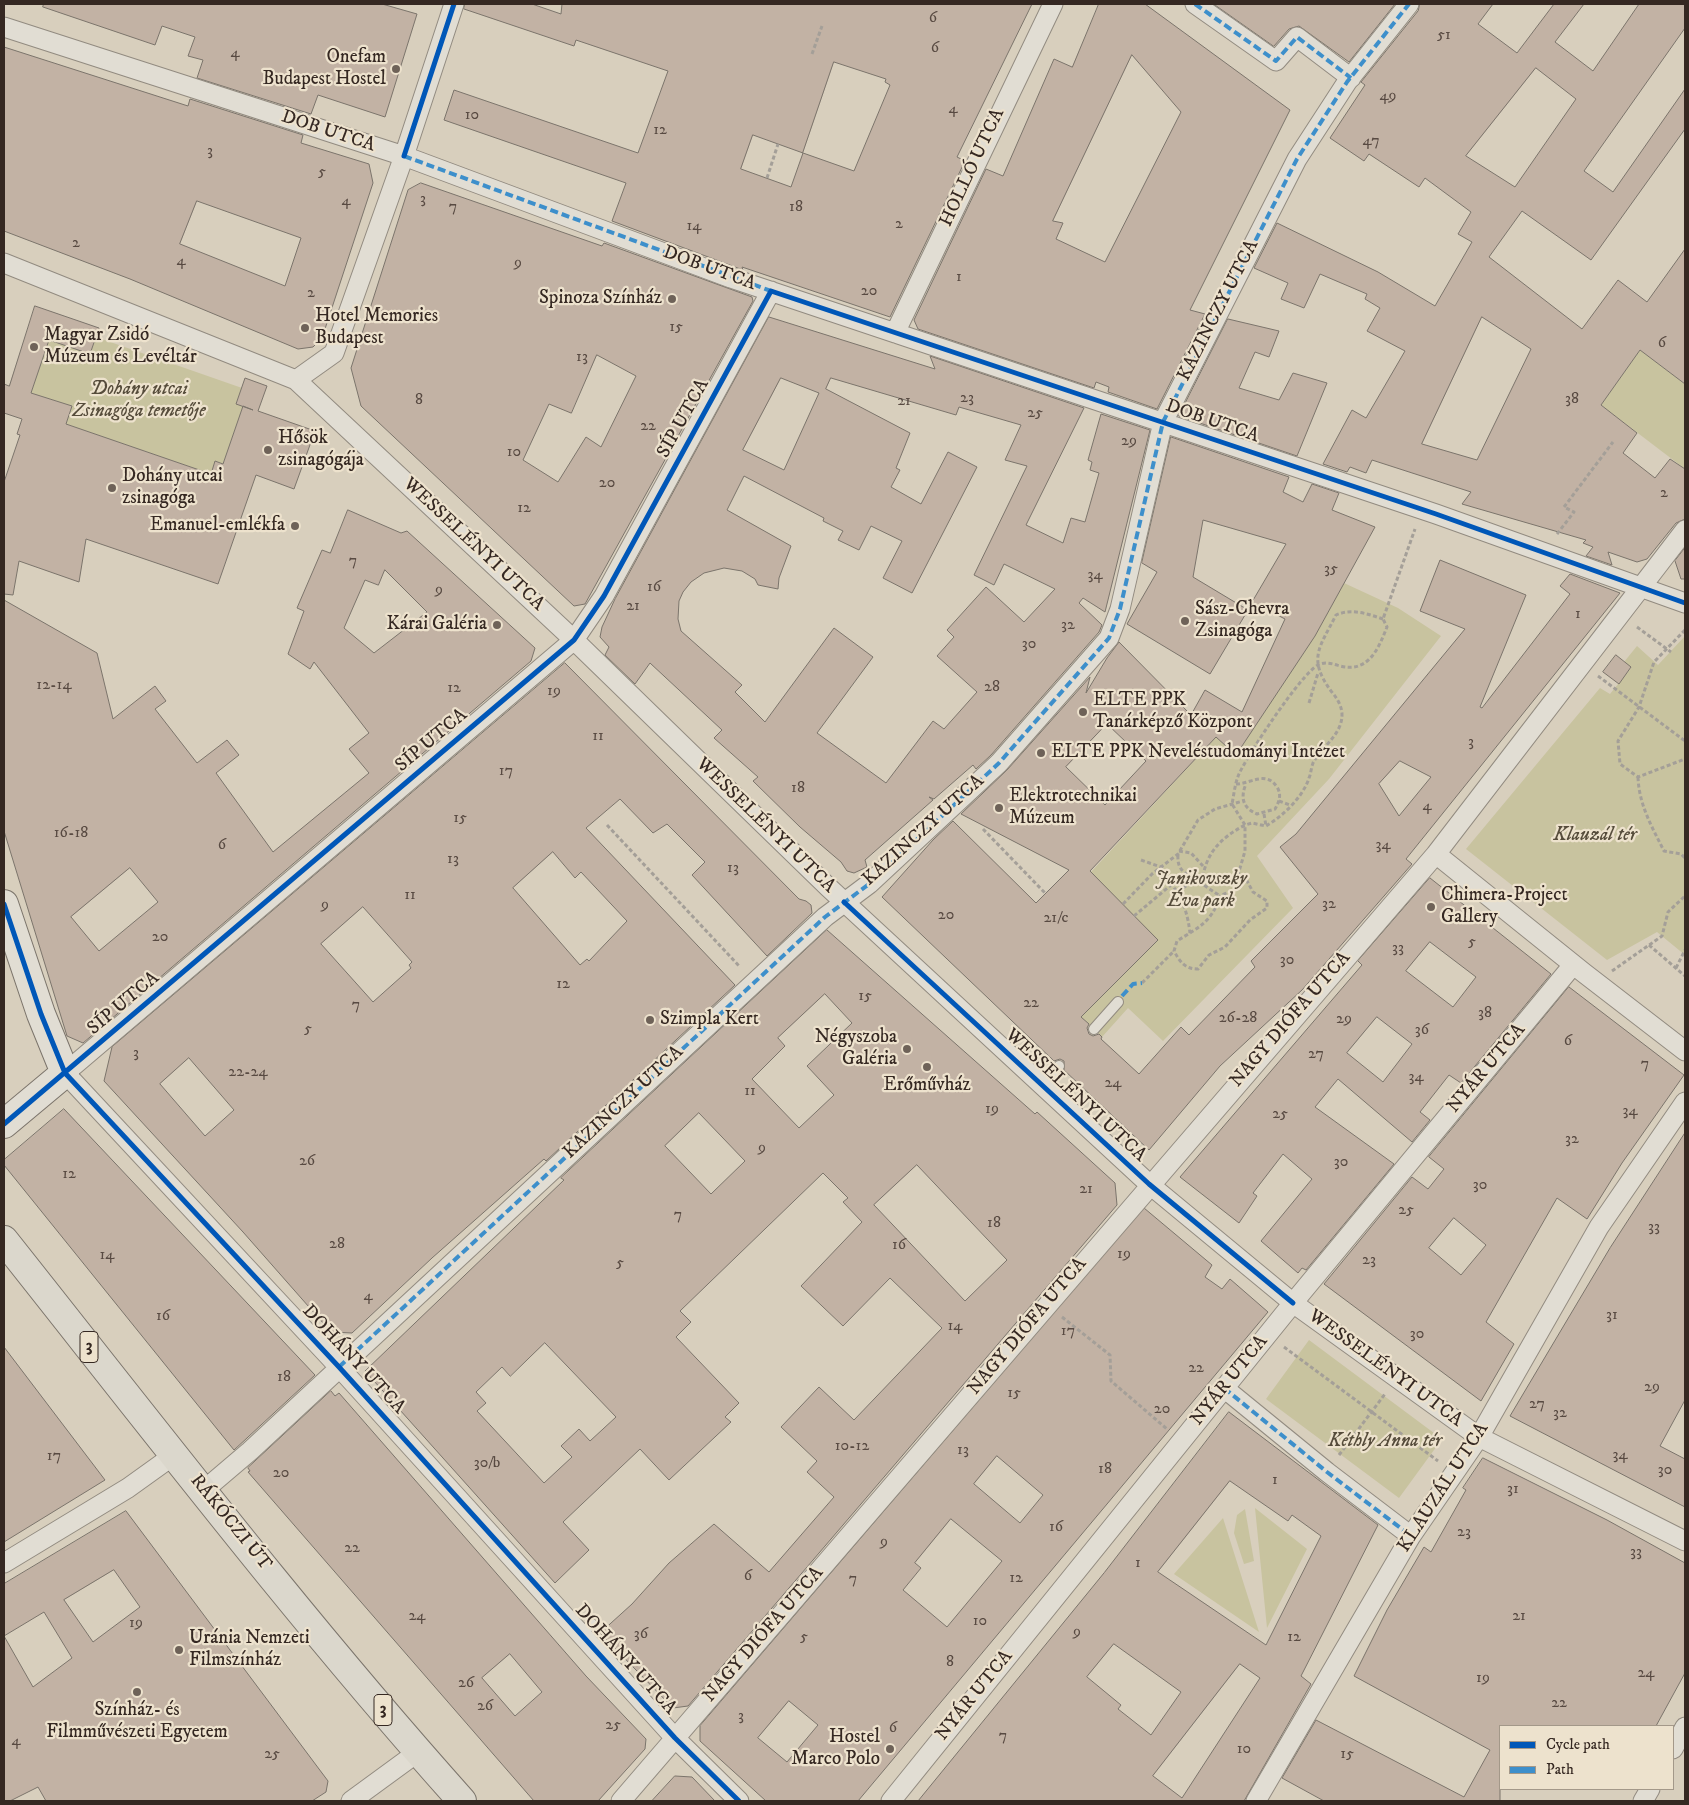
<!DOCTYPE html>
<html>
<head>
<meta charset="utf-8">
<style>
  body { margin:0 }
  #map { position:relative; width:1689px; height:1805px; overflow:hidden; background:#d8cfbd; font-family:"IM FELL DW Pica",serif }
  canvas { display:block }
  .frame { position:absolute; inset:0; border:5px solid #352822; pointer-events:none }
  .legend { position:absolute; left:1499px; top:1725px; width:175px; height:65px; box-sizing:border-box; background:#ede2cd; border:1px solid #a39889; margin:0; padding:6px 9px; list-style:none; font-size:15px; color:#352822 }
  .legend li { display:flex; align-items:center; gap:10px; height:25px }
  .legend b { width:25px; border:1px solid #a39889 }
</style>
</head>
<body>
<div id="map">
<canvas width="1689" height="1805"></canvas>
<div class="frame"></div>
<ul class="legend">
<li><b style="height:6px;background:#0057b8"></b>Cycle path</li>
<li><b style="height:6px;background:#3d8fcb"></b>Path</li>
</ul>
</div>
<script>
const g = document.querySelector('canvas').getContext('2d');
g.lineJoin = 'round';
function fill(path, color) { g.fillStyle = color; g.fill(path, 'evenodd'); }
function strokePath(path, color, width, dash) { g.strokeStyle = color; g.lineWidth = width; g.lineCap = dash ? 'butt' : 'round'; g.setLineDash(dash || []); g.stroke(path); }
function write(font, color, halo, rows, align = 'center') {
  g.font = font + ' "IM FELL DW Pica",serif'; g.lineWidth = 4.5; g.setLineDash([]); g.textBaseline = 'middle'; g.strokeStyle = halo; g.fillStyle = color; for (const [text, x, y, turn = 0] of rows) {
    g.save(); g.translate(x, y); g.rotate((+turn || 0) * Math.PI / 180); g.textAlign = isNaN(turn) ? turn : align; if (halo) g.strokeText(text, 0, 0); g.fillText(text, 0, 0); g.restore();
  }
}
fill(new Path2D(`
  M96,337L242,388L236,403L243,406L223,464L215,461L211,474L66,424L72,406L31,393L49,340L90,354Z
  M1640,350L1685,384V469L1601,405Z
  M1344,583L1398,608L1441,636L1329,779L1257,856L1293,908L1163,1041L1128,1008L1102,1037L1080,1017L1091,872L1216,737L1227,747L1238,752L1315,636Z
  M1685,636V955L1657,932L1607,960L1466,849L1600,688L1610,694L1631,668L1624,662L1637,646L1658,665Z
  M1309,1340L1442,1439L1399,1498L1266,1399Z
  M1255,1508L1307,1549L1267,1628Z
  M1245,1509L1254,1561L1244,1564L1234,1533L1237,1515Z
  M1223,1518L1259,1632L1174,1574Z`), '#c8c39f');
const building = new Path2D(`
  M44,4H382L417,14L385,117L318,95L311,114L197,78L203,60L188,56L195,37L162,26L155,45L43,7Z
  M465,4H532L561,14L562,4H1032L957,157L965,161L890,317L742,267L743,270L735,267L612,221L626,183L444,120L454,90L638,153L668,71L576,40L574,46L464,9ZM834,62L886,79L885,82L890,85L854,171L803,153ZM753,135L803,153L791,187L741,169Z
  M1099,4H1145L1290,110L1190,310L1205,314L1157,409L1108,392L1109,387L1096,382L1094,388L918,329L914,320L986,169L1003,176L1054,59L1072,67ZM1132,55L1181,112L1105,262L1056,239L1063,223L1053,221Z
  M1214,4H1395L1349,62L1299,26L1289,29L1274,46Z
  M1420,4H1493L1478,24L1517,53L1554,4H1584L1555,42L1593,71L1639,4H1685V28L1584,171L1613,192L1685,89V129L1591,260L1522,211L1489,257L1582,329L1618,280L1647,302L1685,249V384L1640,350L1601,405L1637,433L1623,453L1655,478L1670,459L1685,469V519L1676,523L1647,559L1637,562L1608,552L1612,565L1586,556L1593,547L1583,543L1586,540L1462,504L1471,492L1372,460L1366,473L1350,467L1347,472L1323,464L1352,410L1366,418L1405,351L1367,331L1380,308L1365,299L1367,294L1320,274L1304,308L1281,299L1288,283L1254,268L1277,223L1378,272L1435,306L1472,242L1458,234L1471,212L1425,178L1419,187L1369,154L1364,161L1330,138L1365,85L1361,82L1418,11ZM1536,68L1576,99L1515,187L1466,156ZM1482,317L1531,349L1477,460L1422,444Z
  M4,47L188,106L190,99L303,135L301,143L369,164L373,183L322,338L313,347L298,349L130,279L4,231ZM197,201L301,238L285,286L180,244Z
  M421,183L602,246L604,243L752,297L753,301L585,604L574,606L361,406L351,368L408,190ZM597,355L636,376L601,447L586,437L558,482L523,460L549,404L571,413Z
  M35,306L99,328L90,354L49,340L31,393L72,406L66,424L211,474L215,461L223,464L243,406L253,410L236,404L245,378L267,386L258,411L315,431L294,489L256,475L218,584L86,539L79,582L19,561L13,595L4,594V482L20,435L17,434L22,419L4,413V384L9,386Z
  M769,317L935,369L930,356L1084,408L1026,525L1063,543L1071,518L1085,522L1099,473L1090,470L1092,462L1088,460L1101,414L1150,430L1105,612L1083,598L1079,603L1102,625L1099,632L991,755L976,769L973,765L934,799L929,797L933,800L865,860L867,867L854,873L847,871L841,862L800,827L753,781L758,777L714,738L722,730L650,663L635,684L605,655L609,647L600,637L602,627L615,599ZM781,378L819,393L784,470L743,450ZM831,378L956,415L959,407L1021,425L1005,460L1027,466L974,575L994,585L1004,564L1055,589L1024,622L986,587L947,630L954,637L937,656L977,692L944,729L933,721L886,783L817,733L873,657L834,628L765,722L735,692L742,685L681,631L678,619L679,601L683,592L691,582L704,573L724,568L742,571L755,579L758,585L778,589L779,578L791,546L727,510L744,476L824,518L823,521L843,531L838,540L859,550L871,526L902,541L883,578L912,593L977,467L948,452L921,504L891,487L900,470L896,468L910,433L826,389Z
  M1228,319L1279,331L1269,357L1255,352L1239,388L1279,400L1293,373L1327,383L1297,456L1179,416Z
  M1171,437L1289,477L1283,492L1303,502L1312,484L1339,493L1332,510L1375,527L1315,636L1238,752L1227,747L1216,737L1090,871L1158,940L1081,1017L1089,1024L1087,1028L1089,1034L1093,1036L1099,1034L1102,1037L1101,1039L1139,1074L1181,1027L1189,1035L1255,967L1251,961L1318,894L1280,847L1296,834L1465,629L1420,611L1440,560L1526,595L1480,707L1482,708L1570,594L1560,586L1570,574L1620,593L1406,859L1412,864L1302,990L1220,1066L1149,1150L1064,1070V1061L1060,1059L1054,1061L882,897L933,840L953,821L1036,903L1069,870L961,814L1007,770L1090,677L1086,693L1107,658L1119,642L1191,715L1205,690L1242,712L1285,619L1252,602L1286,544L1203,520L1193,577L1248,610L1210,674L1127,624L1157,572L1142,563ZM1107,724L1146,761L1105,805L1066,767ZM1400,761L1431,777L1399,816L1379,784Z
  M348,510L401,533L407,531L535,648L531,661L83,1043L67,1036L4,831V600L97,653L113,719L155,686L166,701L155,709L197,763L227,740L239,755L216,773L273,852L369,773L349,749L369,733L314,662L310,669L288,654L304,611L297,608L322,550L330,553ZM385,570L427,612L374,653L344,628L365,580L378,585ZM130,868L158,902L99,951L71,917Z
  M1685,548V579H1681L1675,561Z
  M1616,655L1631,667L1619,684L1603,672Z
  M565,663L799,899L806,901L811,905L812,913L767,956L692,875L705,862L667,824L653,833L620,799L586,828L735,985L546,1161L544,1159L432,1258L352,1333L331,1332L243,1232L104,1081L112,1047ZM553,852L575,878L581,872L627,921L589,961L587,959L580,965L513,888ZM363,907L412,962L409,965L411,968L373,1002L321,944ZM189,1058L234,1110L205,1136L160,1084Z
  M1430,878L1551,974L1461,1083L1449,1075L1420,1112L1430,1120L1412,1142L1338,1079L1315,1107L1394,1164L1306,1270L1302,1268L1298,1273L1261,1241L1312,1179L1283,1154L1253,1193L1257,1196L1239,1223L1180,1177L1362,965L1358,961ZM1430,942L1476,977L1453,1007L1406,971ZM1377,1017L1412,1044L1383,1082L1347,1053Z
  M827,930L1035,1114L1037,1112L1115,1183L1117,1205L688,1706L673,1708L600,1633L632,1604L669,1563L714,1524L769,1572L834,1497L807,1472L817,1461L781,1427L819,1387L854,1420L942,1328L890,1278L843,1326L801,1286L862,1222L843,1202L848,1198L823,1173L680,1311L691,1322L676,1337L739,1403L725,1417L731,1422L669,1480L640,1449L563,1522L589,1550L555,1583L365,1371L564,1180L561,1178ZM825,994L852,1023L807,1066L834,1095L799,1128L752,1079L785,1046L778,1038ZM699,1113L745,1161L711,1194L665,1146ZM917,1165L1007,1260L965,1301L874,1205ZM545,1343L616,1417L590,1441L579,1429L561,1446L572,1457L544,1483L477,1411L486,1403L476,1392L502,1367L510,1376Z
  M1569,987L1684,1075L1622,1163L1587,1219L1557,1198L1486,1322L1514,1344L1481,1401L1324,1284L1412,1177L1428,1189L1444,1169L1429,1157ZM1454,1218L1486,1245L1461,1275L1429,1248Z
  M64,1109L315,1375L234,1450L4,1165V1160Z
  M1685,1133V1400L1660,1446L1685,1459V1507L1510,1416L1610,1248Z
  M1144,1208L1212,1265L1205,1277L1222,1289L1230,1279L1268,1312L858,1801H766L700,1741V1726ZM997,1456L1043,1495L1020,1523L974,1484ZM951,1519L1002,1561L947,1627L903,1590L921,1568L915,1563ZM789,1701L818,1725L787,1762L758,1738Z
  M4,1347L105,1480L4,1542Z
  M331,1391L335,1396L339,1393L586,1676L646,1739L645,1749L598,1801H534L248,1472L250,1471L248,1468ZM510,1654L542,1692L515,1716L482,1678Z
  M1229,1412L1378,1525L1301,1676L1311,1684L1244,1801H918L1104,1573ZM1230,1481L1288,1521L1292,1515L1321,1536L1266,1645L1158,1572ZM1114,1644L1181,1692L1151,1735L1118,1709L1121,1705L1087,1677ZM1240,1664L1260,1678L1182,1798L1153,1776Z
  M1483,1458L1607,1520L1685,1563V1673L1656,1726H1500V1801H1324L1282,1778L1316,1720L1464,1797L1490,1750L1354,1676L1387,1610L1424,1547L1431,1552L1466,1490L1463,1488Z
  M126,1511L328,1781L326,1792L312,1801H46L38,1787L10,1801H4V1636L33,1687L72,1658L44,1612L4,1636V1584ZM114,1570L140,1607L93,1642L64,1600Z
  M675,1776L692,1777L715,1801H652Z`);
fill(building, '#c2b2a4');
strokePath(building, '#7b746b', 1);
const lane = new Path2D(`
  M1094,1029L1118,1002
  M1042,1085L1059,1066
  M581,1634L592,1624`);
const street = new Path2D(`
  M1195,4L1276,61L1297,37L1351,78
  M4,27L404,156L731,278L1436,514L1685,603
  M4,263L296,380L574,640L827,886L1149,1184L1293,1303L1479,1437L1685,1541
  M895,333L1053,4
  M296,380L334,353L404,156L454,4
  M1685,530L1436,854L1584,973L1685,1051
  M1224,1388L1327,1472L1411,1536
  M203,1491L250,1451L825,917L869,884L999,763L1109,638L1120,609L1163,422L1297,159L1347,82L1409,4
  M4,1563L128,1488L174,1455
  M1673,1749L1685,1727
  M351,1801L418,1752
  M621,1801C892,1485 1162,1168 1436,854
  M739,1801L675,1738L339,1367L65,1073L574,640L604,596L771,291
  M891,1801L1293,1303L1573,965
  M1256,1801L1411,1536L1479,1437L1599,1227L1685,1102
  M1643,1801L1650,1789`);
const secondary = new Path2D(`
  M4,904L41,1014L65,1073L4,1124`);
const primary = new Path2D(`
  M4,1240C154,1429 301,1621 462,1801`);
strokePath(lane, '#928b80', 12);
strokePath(street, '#928b80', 21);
strokePath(secondary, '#7b746b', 30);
strokePath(primary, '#7b746b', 30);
strokePath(new Path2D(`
  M812,54L822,26
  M767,178L778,144
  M1557,534L1574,512L1564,507L1613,442
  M1383,619C1368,614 1352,608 1336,615C1320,647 1307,658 1331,691C1337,698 1342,706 1342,715C1342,735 1321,747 1313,763C1311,768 1311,774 1309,778C1303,797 1283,816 1266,826L1252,823L1245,825L1232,804C1234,794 1235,783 1239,774C1248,754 1301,674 1318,665C1325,661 1333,664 1340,666C1368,673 1378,650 1387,627L1383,619L1415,529
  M1637,627L1671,652
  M1685,630L1654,662L1639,707L1618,741L1620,764L1638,777L1685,759
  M1598,676L1685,741
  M1309,703L1318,673
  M1638,777C1639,805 1652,827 1664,851L1681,854L1685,858
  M1236,784C1250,784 1266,770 1277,787C1282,795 1279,802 1275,809L1257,814C1243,808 1240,798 1246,784
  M1279,801L1290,805
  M1264,814L1266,826
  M607,825L740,967
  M983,829L1046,894
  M1179,851L1191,853L1203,866
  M1178,855C1177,868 1183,873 1195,879
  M1141,860L1161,867C1177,894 1186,900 1190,933
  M1202,883C1205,854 1219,839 1245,825V851L1238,875L1246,879L1253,892L1267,901V908L1250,920L1225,947L1209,955L1198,969C1185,969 1180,962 1174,951L1177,941C1199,927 1212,922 1220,896L1235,889L1246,879
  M1178,892L1195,879L1220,896
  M1123,904L1152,874L1178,854L1198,820L1215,809L1243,801
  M1134,916L1171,885
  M1649,945L1685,976
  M1676,968L1685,950
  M1612,971L1662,936L1668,912L1685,896
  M1142,983L1174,951
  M1062,1317L1110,1355L1111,1381L1167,1429
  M1284,1347L1438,1461
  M1339,1455L1385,1394`), '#a49f98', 3, [4, 2.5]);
strokePath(lane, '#e1ddd3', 10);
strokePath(street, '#e1ddd3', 19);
strokePath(secondary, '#e1ddd3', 28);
strokePath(primary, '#dbd7cc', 28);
strokePath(new Path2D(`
  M1195,4L1276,61L1297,37L1351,78
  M404,156L771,291
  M1122,996L1133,984L1142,983
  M339,1367L825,917L869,884L999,763L1109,638L1120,609L1163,422L1297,159L1347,82L1409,4
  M1224,1388L1327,1472L1411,1536`), '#3d8fcb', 4, [8, 4]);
strokePath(new Path2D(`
  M404,156L454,4
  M844,902L1149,1184L1293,1303
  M4,904L41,1014L65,1073L339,1367L675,1738L739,1801
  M4,1124L574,640L604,596L771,291L1436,514L1685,603`), '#0057b8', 5);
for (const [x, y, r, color] of [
  [396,69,5,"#6e6258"],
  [672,299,5,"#6e6258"],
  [305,328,5,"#6e6258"],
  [34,347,5,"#6e6258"],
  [268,450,5,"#6e6258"],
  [112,488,5,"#6e6258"],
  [295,526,5,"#6e6258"],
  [1185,621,5,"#6e6258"],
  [497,625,5,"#6e6258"],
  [1083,712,5,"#6e6258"],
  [1041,753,5,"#6e6258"],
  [999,808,5,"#6e6258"],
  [1431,907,5,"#6e6258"],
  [650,1020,5,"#6e6258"],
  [907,1049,5,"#6e6258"],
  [927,1067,5,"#6e6258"],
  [179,1650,5,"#6e6258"],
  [137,1692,5,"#6e6258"],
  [890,1749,5,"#6e6258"]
]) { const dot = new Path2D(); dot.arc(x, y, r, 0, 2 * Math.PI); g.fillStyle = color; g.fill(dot); strokePath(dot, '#ede2cd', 2); }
write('16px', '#584a42', null, [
  ["6",933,19],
  ["51",1444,36],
  ["6",935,49],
  ["4",235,54],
  ["49",1388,97],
  ["4",953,110],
  ["10",472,116],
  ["12",660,131],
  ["47",1371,142],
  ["3",210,152],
  ["5",322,173],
  ["3",423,200],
  ["4",346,202],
  ["7",453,208],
  ["18",796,208],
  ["2",899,225],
  ["14",694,227],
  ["2",76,244],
  ["4",181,262],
  ["9",518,264],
  ["1",959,278],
  ["20",869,292],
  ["2",311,294],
  ["15",676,328],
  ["6",1662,344],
  ["13",582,358],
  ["23",967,399],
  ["38",1572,400],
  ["8",419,401],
  ["21",904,402],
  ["25",1035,414],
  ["22",648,427],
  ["29",1129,442],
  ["10",514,453],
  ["20",607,484],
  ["2",1664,494],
  ["12",524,509],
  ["7",353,562],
  ["35",1331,570],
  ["34",1095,576],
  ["16",654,588],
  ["9",439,591],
  ["21",633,607],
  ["1",1578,615],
  ["32",1068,626],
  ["30",1029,645],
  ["12-14",54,686],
  ["28",992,688],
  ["12",454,689],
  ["19",554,692],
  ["11",598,737],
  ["3",1471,743],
  ["17",506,772],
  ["18",798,789],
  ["4",1427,807],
  ["15",460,819],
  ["16-18",71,834],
  ["6",222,846],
  ["34",1383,846],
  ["13",453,860],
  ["13",733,869],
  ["11",410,896],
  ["32",1329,905],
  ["9",325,906],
  ["20",946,916],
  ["21/c",1056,919],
  ["20",160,938],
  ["5",1472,943],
  ["33",1398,949],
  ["30",1287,961],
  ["12",563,985],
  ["15",865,997],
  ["22",1031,1004],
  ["7",356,1006],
  ["38",1485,1014],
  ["26-28",1238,1019],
  ["29",1344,1020],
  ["5",308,1030],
  ["36",1422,1031],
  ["6",1568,1042],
  ["3",136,1054],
  ["27",1316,1055],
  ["7",1645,1065],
  ["22-24",248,1073],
  ["34",1416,1078],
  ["24",1113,1084],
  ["11",750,1092],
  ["19",992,1110],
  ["34",1630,1112],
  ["25",1280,1115],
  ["32",1572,1140],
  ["9",762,1149],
  ["26",307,1162],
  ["30",1341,1163],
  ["12",69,1175],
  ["30",1480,1186],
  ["21",1086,1190],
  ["25",1406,1211],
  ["7",678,1216],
  ["18",994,1224],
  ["33",1654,1228],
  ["28",337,1245],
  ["16",899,1246],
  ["19",1124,1255],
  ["14",107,1256],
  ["23",1369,1261],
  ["5",620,1264],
  ["4",368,1297],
  ["31",1612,1316],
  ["16",163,1317],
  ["14",955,1327],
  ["17",1068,1332],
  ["30",1417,1335],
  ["22",1196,1369],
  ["18",284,1378],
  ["29",1652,1388],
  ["15",1014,1394],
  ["27",1537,1405],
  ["20",1162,1410],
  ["32",1560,1414],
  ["10-12",852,1447],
  ["13",963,1451],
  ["34",1620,1456],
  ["17",54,1457],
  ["30/b",487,1464],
  ["18",1105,1470],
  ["30",1665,1471],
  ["20",281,1474],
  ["1",1275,1481],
  ["31",1513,1490],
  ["16",1056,1528],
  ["23",1464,1533],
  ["9",884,1543],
  ["22",352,1549],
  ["33",1636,1553],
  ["1",1138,1564],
  ["6",748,1577],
  ["12",1016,1579],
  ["7",853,1580],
  ["24",417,1617],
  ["21",1519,1617],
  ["10",980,1622],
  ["19",136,1624],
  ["9",1077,1633],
  ["36",641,1635],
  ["5",804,1638],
  ["12",1294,1638],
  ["8",950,1663],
  ["24",1646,1674],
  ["19",1483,1679],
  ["26",466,1684],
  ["22",1559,1704],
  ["26",485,1707],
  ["3",741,1717],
  ["25",613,1726],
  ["6",893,1729],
  ["7",1003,1737],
  ["4",16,1742],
  ["10",1244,1750],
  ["25",272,1755],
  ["15",1347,1755]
]);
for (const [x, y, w] of [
  [89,1347,18],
  [383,1710,18]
]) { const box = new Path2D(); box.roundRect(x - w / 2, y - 15.5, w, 31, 4); g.fillStyle = '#ede2cd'; g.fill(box); strokePath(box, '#352822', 1); }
write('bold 18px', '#352822', null, [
  ["3",89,1347],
  ["3",383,1710]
]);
write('19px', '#352822', '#ede2cd', [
  ["Onefam",386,58,"right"],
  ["Budapest Hostel",386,80,"right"],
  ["Spinoza Színház",662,299,"right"],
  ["Hotel Memories",315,317],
  ["Budapest",315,339],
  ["Magyar Zsidó",44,336],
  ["Múzeum és Levéltár",44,358],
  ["Hősök",278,439],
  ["zsinagógája",278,461],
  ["Dohány utcai",122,477],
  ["zsinagóga",122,499],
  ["Emanuel-emlékfa",285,526,"right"],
  ["Sász-Chevra",1195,610],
  ["Zsinagóga",1195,632],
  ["Kárai Galéria",487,625,"right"],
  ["ELTE PPK",1093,701],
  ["Tanárképző Központ",1093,723],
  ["ELTE PPK Neveléstudományi Intézet",1051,753],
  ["Elektrotechnikai",1009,797],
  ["Múzeum",1009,819],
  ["Chimera-Project",1441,896],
  ["Gallery",1441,918],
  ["Szimpla Kert",660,1020],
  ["Négyszoba",897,1038,"right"],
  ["Galéria",897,1060,"right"],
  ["Erőművház",927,1086,"center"],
  ["Uránia Nemzeti",189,1639],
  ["Filmszínház",189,1661],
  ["Színház- és",137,1711,"center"],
  ["Filmművészeti Egyetem",137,1733,"center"],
  ["Hostel",880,1738,"right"],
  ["Marco Polo",880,1760,"right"]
], 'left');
write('19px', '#352822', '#ede2cd', [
  ["DOB UTCA",328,132,18],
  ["HOLLÓ UTCA",973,168,-65],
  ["DOB UTCA",709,269,20],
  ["KAZINCZY UTCA",1219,311,-63],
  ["SÍP UTCA",684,419,-61],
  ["DOB UTCA",1212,422,19],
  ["WESSELÉNYI UTCA",473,545,43],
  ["SÍP UTCA",432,741,-40],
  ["WESSELÉNYI UTCA",765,826,44],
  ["KAZINCZY UTCA",924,831,-42],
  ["SÍP UTCA",124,1004,-40],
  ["NAGY DIÓFA UTCA",1291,1020,-49],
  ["NYÁR UTCA",1487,1069,-50],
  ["WESSELÉNYI UTCA",1075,1096,43],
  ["KAZINCZY UTCA",624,1103,-43],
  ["NAGY DIÓFA UTCA",1028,1327,-50],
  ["DOHÁNY UTCA",353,1360,47],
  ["WESSELÉNYI UTCA",1385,1369,36],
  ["NYÁR UTCA",1230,1381,-51],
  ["KLAUZÁL UTCA",1444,1488,-57],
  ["RÁKÓCZI ÚT",230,1523,51],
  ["NAGY DIÓFA UTCA",764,1635,-49],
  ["DOHÁNY UTCA",625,1660,48],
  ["NYÁR UTCA",975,1696,-51]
]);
write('italic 19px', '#564c3b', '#ede2cd', [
  ["Dohány utcai",139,390],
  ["Zsinagóga temetője",139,412],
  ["Klauzál tér",1595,836],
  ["Janikovszky",1201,880],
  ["Éva park",1201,902],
  ["Kéthly Anna tér",1385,1442]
]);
</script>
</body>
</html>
